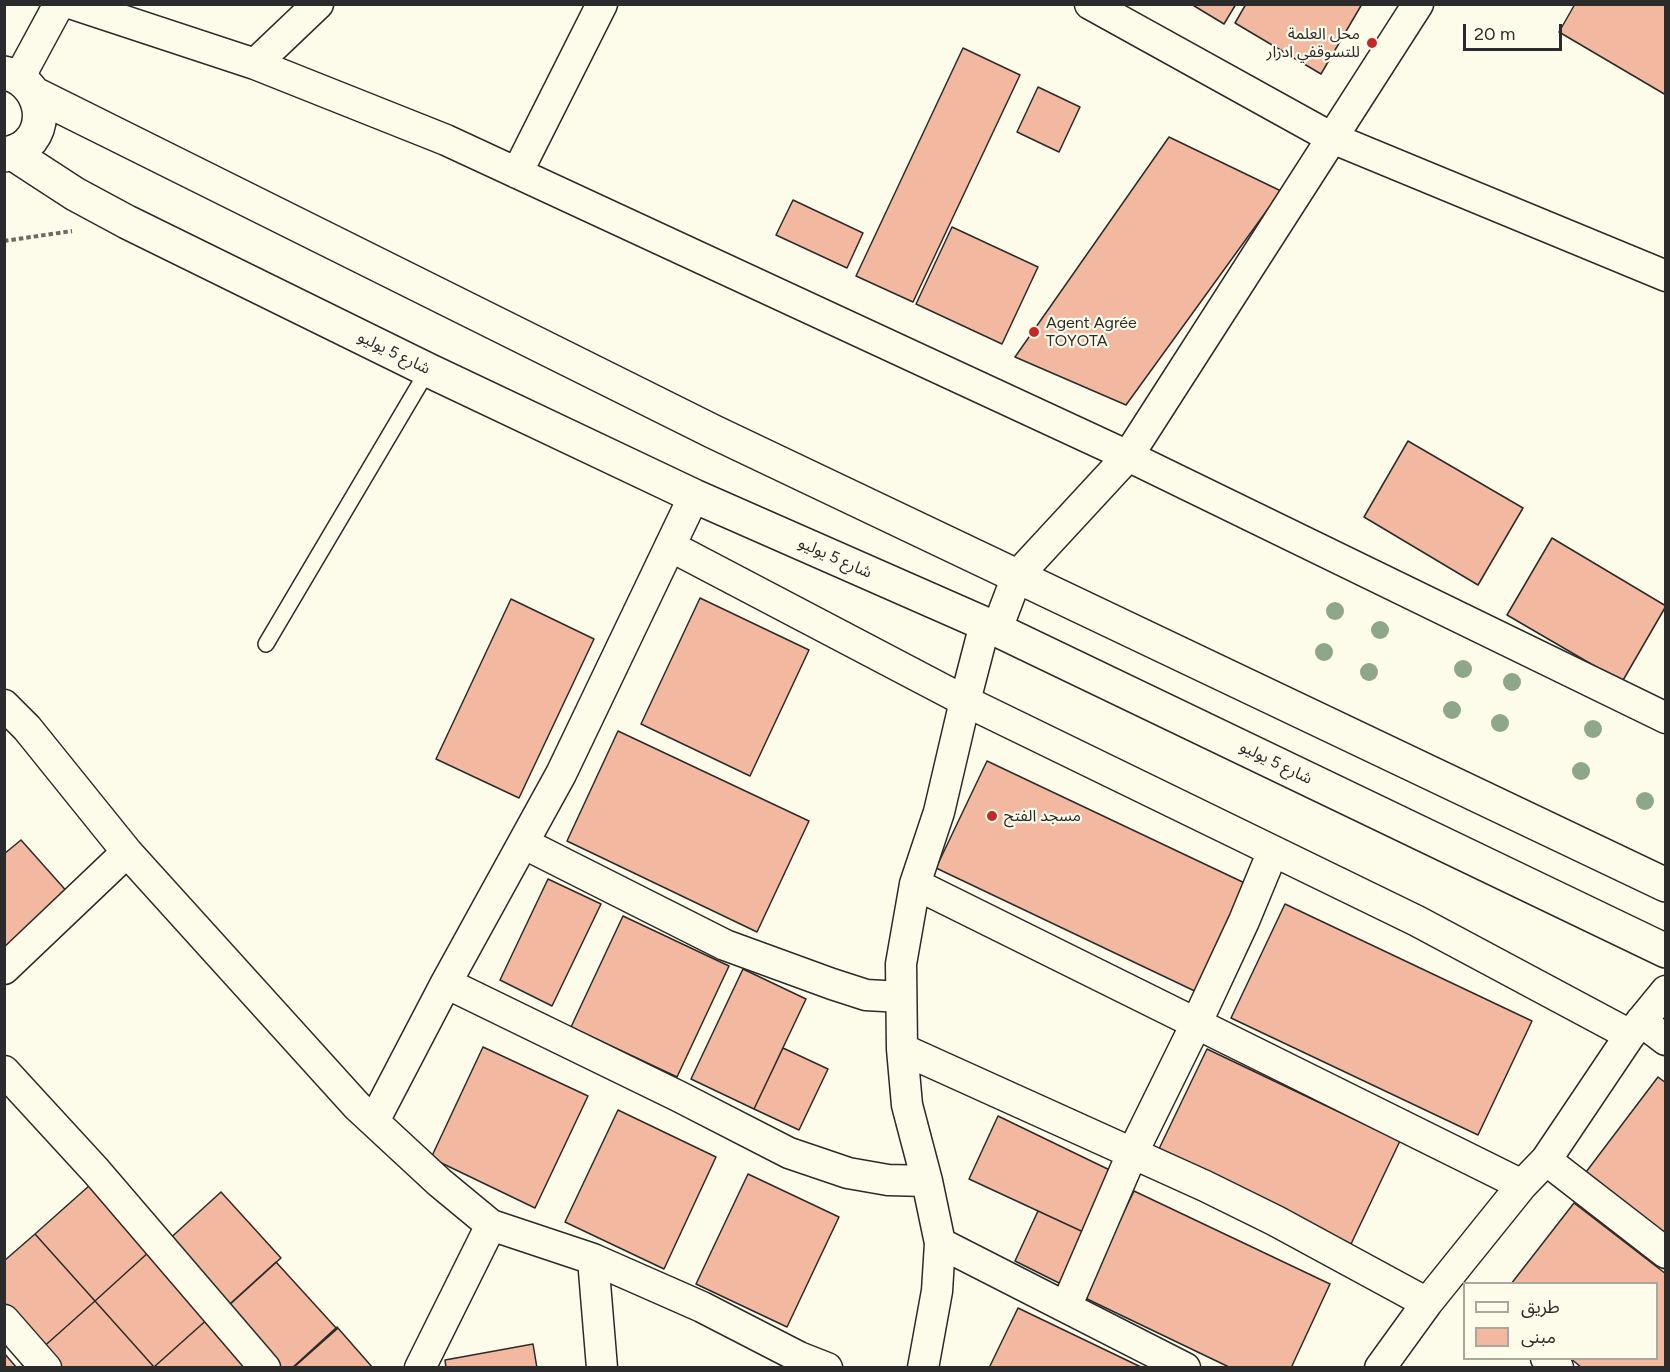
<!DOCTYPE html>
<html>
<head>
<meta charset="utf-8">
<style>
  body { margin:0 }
  #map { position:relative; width:1670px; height:1372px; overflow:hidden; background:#fdfbea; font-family:Figtree,"Noto Sans Arabic",sans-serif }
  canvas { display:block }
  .frame { position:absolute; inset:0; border:6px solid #2b2b2b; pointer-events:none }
  .legend { position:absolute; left:1463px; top:1282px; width:195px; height:78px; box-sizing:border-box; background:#fdfbea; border:2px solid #a9a89e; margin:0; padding:8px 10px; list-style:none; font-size:18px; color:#2b2b2b }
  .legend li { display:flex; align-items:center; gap:12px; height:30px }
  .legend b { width:30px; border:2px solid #a9a89e }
  .scale { position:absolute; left:1463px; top:24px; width:99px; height:27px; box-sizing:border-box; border:3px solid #2b2b2b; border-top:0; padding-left:8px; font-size:18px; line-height:21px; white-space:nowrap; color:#2b2b2b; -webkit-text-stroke:4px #fdfbea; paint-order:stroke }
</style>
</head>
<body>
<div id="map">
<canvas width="1670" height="1372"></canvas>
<div class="frame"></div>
<ul class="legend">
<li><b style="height:8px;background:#fdfbea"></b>طريق</li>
<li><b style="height:16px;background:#f2b8a0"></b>مبنى</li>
</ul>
<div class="scale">20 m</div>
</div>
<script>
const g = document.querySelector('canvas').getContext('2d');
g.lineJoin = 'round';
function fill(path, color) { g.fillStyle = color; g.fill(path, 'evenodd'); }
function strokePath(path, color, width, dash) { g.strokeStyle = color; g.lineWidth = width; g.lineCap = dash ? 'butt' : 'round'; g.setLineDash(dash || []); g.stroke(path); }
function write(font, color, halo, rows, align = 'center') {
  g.font = font + ' Figtree,"Noto Sans Arabic",sans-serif'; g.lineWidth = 4.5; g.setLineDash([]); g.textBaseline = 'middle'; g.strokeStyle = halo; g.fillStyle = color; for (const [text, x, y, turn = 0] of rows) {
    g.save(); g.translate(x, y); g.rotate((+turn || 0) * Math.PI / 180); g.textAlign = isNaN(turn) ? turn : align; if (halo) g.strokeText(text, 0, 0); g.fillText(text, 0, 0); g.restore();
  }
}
const building = new Path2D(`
  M1191,4H1236L1224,24Z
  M1246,4H1362L1321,74L1235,23Z
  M1575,4H1666V95L1559,32Z
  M963,48L1020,75L913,302L856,276Z
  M1038,87L1080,107L1059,152L1017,132Z
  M1169,137L1281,191L1126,405L1015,357Z
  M793,200L863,233L847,268L776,235Z
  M952,227L1038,267L1002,344L916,304Z
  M1408,441L1523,508L1478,585L1364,517Z
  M1552,538L1666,606L1622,682L1507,615Z
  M700,598L809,650L750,776L641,724Z
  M511,599L594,639L519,798L436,759Z
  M618,731L809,821L757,932L567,841Z
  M987,761L1251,886L1201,994L936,868Z
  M21,840L70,895L4,955V854Z
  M548,879L601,904L552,1006L500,980Z
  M1285,904L1532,1021L1478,1135L1231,1018Z
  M623,916L729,966L677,1077L571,1027Z
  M743,969L806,999L754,1109L691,1079Z
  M483,1047L588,1096L535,1208L431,1158Z
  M783,1048L828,1069L799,1130L754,1109Z
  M1207,1049L1400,1141L1351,1244L1157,1153Z
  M1658,1077L1666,1083V1238L1583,1176Z
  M618,1110L716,1157L664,1269L565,1222Z
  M998,1116L1120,1175L1092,1236L969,1179Z
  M748,1174L839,1217L787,1327L696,1284Z
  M90,1185L150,1251L95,1301L35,1234Z
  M1134,1191L1330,1284L1291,1368H1231L1083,1297Z
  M221,1192L281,1258L226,1308L166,1242Z
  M1574,1203L1666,1274V1368H1582L1570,1358H1656V1284H1511Z
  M1038,1211L1092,1236L1067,1287L1015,1261Z
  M35,1234L95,1301L40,1350L4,1312V1261Z
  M150,1251L210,1317L154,1367L95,1301Z
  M276,1262L337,1329L293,1368H271L221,1312Z
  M95,1301L154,1367L55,1368L40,1350Z
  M1018,1308L1143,1368H989Z
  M210,1317L255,1368L154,1367Z
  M337,1327L373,1368H292Z
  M533,1344L537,1368H446L445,1360Z
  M4,1353L17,1368H4Z`);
fill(building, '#f2b8a0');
strokePath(building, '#2b2b2b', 1.5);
const service = new Path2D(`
  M266,644L428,370`);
const minor = new Path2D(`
  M73,4L255,64L446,140L1128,456L1666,718
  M1090,4L1332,138L1666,276
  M255,64L318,4
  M19,78L59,4
  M517,173L602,4
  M670,546L965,701L939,812L915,884L901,964L902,1049L907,1105L927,1181L940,1243L937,1291L923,1368
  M985,624L965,701L1417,921L1630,1035
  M997,629L1017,576L1128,456L1418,4
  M4,705L27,728L127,852L357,1106L439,1182L491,1225L593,1259L702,1307L799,1357L827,1368
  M523,843L725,945L832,984L866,995L901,997
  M915,884L1522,1185
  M4,969L127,852
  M446,983L678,1096L789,1153L848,1173L888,1180L927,1181
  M1641,1021L1666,1040
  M902,1049L1205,1186L1276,1221L1427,1303
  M4,1071L96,1171L265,1368
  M374,1121L446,983L561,774L694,496
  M1546,1160L1666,1253
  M940,1243L1185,1368
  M593,1259L602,1368
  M1066,1307L1132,1154L1196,1024L1244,921L1273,851
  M4,1320L46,1368
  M1546,1358L1558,1368
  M420,1368L491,1225
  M1380,1368L1427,1303L1522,1185L1546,1160L1630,1035L1666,991`);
const secondary = new Path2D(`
  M4,73C40,79 53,128 22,148C17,151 10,153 4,155
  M35,94L714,432L1666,885
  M12,153L75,194L127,222L428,370L694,496L985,624L1666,951`);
strokePath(service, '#2b2b2b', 18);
strokePath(minor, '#2b2b2b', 33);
strokePath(secondary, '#2b2b2b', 36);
strokePath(new Path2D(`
  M4,241L72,231`), '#6a6964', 4, [4.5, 3]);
strokePath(service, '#fdfbea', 15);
strokePath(minor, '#fdfbea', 30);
strokePath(secondary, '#fdfbea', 33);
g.fillStyle = '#8ea78a';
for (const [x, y] of [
  [1335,611],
  [1380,630],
  [1324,652],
  [1463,669],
  [1369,672],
  [1512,682],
  [1452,710],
  [1500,723],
  [1593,729],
  [1581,771],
  [1645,801]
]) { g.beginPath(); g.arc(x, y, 9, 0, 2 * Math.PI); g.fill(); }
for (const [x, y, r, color] of [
  [1372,43,6,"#c62828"],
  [1034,332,6,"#c62828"],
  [992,816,6,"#c62828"]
]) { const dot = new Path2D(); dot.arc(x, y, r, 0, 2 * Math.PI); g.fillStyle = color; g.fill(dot); strokePath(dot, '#fdfbea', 2); }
write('16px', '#2b2b2b', '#fdfbea', [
  ["محل العلمة",1360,34,"right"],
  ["للتسوقفي ادرار",1360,52,"right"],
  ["Agent Agrée",1046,323],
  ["TOYOTA",1046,341],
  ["مسجد الفتح",1004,816]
], 'left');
write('16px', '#2b2b2b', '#fdfbea', [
  ["شارع 5 يوليو",394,353,26],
  ["شارع 5 يوليو",835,558,24],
  ["شارع 5 يوليو",1276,763,26]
]);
</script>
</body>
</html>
